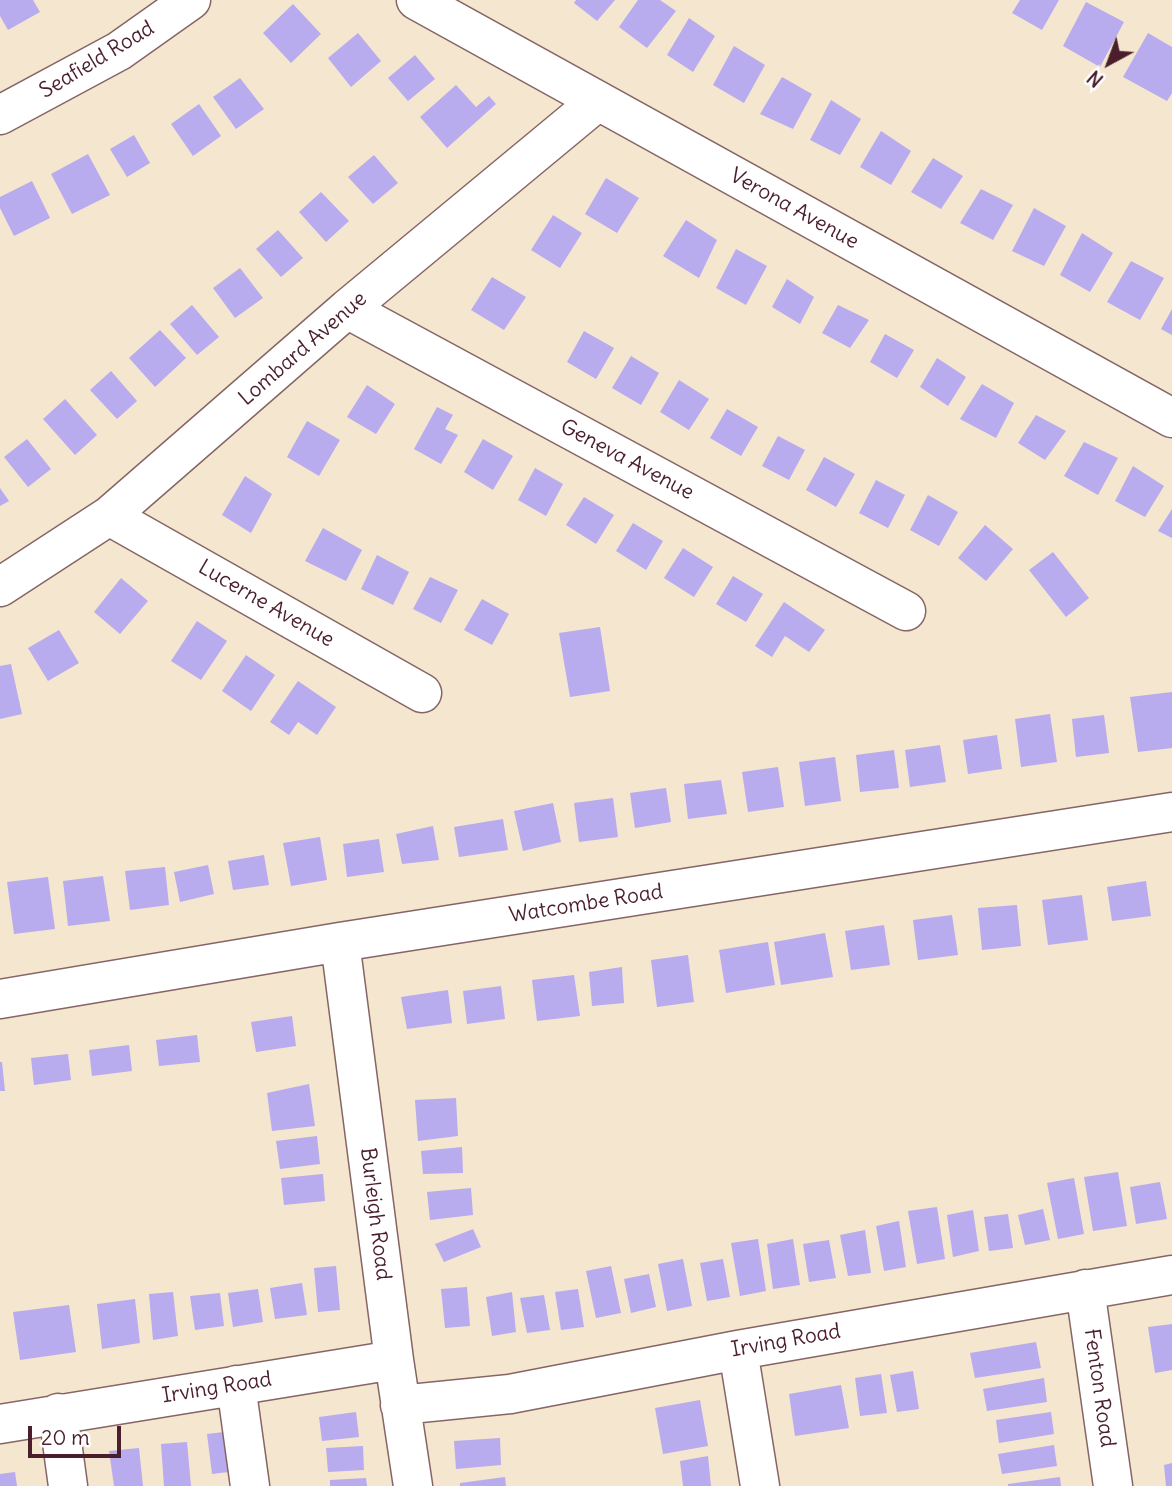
<!DOCTYPE html>
<html>
<head>
<meta charset="utf-8">
<style>
  body { margin:0 }
  #map { position:relative; width:1172px; height:1486px; overflow:hidden; background:#f5e6d0; font-family:Delius,sans-serif }
  canvas { display:block }
  .north { position:absolute; left:1074px; top:28px; width:70px; height:70px; -webkit-text-stroke:5px #fff; paint-order:stroke; rotate:221deg; font-size:19px; font-weight:700; line-height:28px; text-align:center; color:#4a1f2b }
  .north::after { content:''; display:block; margin:auto; width:24px; height:32px; background:#4a1f2b; clip-path:polygon(50% 0,100% 100%,50% 72%,0 100%) }
  .scale { position:absolute; left:28px; top:1426px; width:93px; height:32px; box-sizing:border-box; border:4px solid #4a1f2b; border-top:0; padding-left:9px; font-size:21px; line-height:24px; white-space:nowrap; color:#4a1f2b; -webkit-text-stroke:5px #fff; paint-order:stroke }
</style>
</head>
<body>
<div id="map">
<canvas width="1172" height="1486"></canvas>
<div class="north">N</div>
<div class="scale">20 m</div>
</div>
<script>
const g = document.querySelector('canvas').getContext('2d');
g.lineJoin = 'round';
function fill(path, color) { g.fillStyle = color; g.fill(path, 'evenodd'); }
function strokePath(path, color, width, dash) { g.strokeStyle = color; g.lineWidth = width; g.lineCap = dash ? 'butt' : 'round'; g.setLineDash(dash || []); g.stroke(path); }
function write(font, color, halo, rows, align = 'center') {
  g.font = font + ' Delius,sans-serif'; g.lineWidth = 5; g.setLineDash([]); g.textBaseline = 'middle'; g.strokeStyle = halo; g.fillStyle = color; for (const [text, x, y, turn = 0] of rows) {
    g.save(); g.translate(x, y); g.rotate((+turn || 0) * Math.PI / 180); g.textAlign = isNaN(turn) ? turn : align; if (halo) g.strokeText(text, 0, 0); g.fillText(text, 0, 0); g.restore();
  }
}
fill(new Path2D(`
  M0,0H33L40,12L8,30L0,16Z
  M576,0H615L597,21L574,3Z
  M638,0H660L676,11L647,48L619,27Z
  M1020,0H1059L1042,30L1012,13Z
  M1086,2L1124,22L1100,67L1063,46Z
  M293,4L321,34L291,63L263,33Z
  M689,18L715,36L693,72L667,55Z
  M358,33L381,61L351,87L328,58Z
  M1148,33L1172,47V93L1167,101L1123,77Z
  M734,46L765,65L744,103L713,85Z
  M415,55L435,79L408,101L388,78Z
  M782,77L812,94L793,129L760,114Z
  M240,78L264,109L236,129L213,97Z
  M456,85L476,107L489,96L496,104L447,148L420,117Z
  M831,100L861,119L840,155L810,140Z
  M199,104L221,136L193,156L171,124Z
  M881,131L911,151L891,185L860,167Z
  M134,135L150,163L127,177L110,149Z
  M88,154L110,195L72,214L51,174Z
  M374,155L398,183L373,204L348,177Z
  M933,158L963,176L941,209L911,192Z
  M606,178L639,198L617,233L585,214Z
  M32,181L50,218L14,236L0,208V197Z
  M981,189L1013,205L993,240L960,223Z
  M321,192L349,221L326,242L299,212Z
  M1034,208L1066,226L1044,266L1012,251Z
  M553,215L582,233L560,268L531,250Z
  M686,220L717,240L699,278L663,256Z
  M278,230L303,258L281,277L256,249Z
  M1082,233L1113,253L1090,292L1060,275Z
  M736,249L767,266L746,305L716,288Z
  M1131,261L1164,278L1140,320L1107,302Z
  M240,268L263,298L235,318L213,288Z
  M492,277L526,297L504,330L471,310Z
  M787,279L814,297L800,324L772,307Z
  M192,305L219,337L197,355L170,324Z
  M838,305L869,320L850,348L822,333Z
  M1172,309V335L1161,329Z
  M160,330L186,358L155,387L129,358Z
  M584,331L614,348L596,379L567,362Z
  M885,334L914,350L897,378L870,362Z
  M631,356L659,373L641,405L612,388Z
  M937,358L966,377L948,406L920,387Z
  M111,371L137,401L117,419L90,390Z
  M679,380L709,399L689,430L660,412Z
  M982,384L1014,403L996,438L960,419Z
  M367,385L395,404L376,434L347,417Z
  M65,399L97,435L75,455L43,419Z
  M437,407L453,415L445,429L458,435L441,464L414,449Z
  M727,409L758,427L741,456L710,438Z
  M1036,415L1066,431L1045,460L1018,443Z
  M307,421L340,440L319,476L287,457Z
  M778,436L805,450L789,480L762,466Z
  M27,439L51,469L28,487L4,457Z
  M483,439L513,456L493,490L464,472Z
  M1084,442L1118,458L1098,495L1064,476Z
  M824,457L855,474L836,507L806,490Z
  M1133,466L1164,486L1145,517L1115,501Z
  M535,468L563,484L546,516L518,500Z
  M245,476L272,494L251,533L222,515Z
  M876,480L905,495L888,528L859,513Z
  M0,488L9,501L0,506Z
  M928,495L958,512L939,546L910,530Z
  M584,497L614,515L596,544L566,525Z
  M1172,509V538L1158,531Z
  M633,523L663,541L646,570L616,551Z
  M985,525L1013,549L986,581L958,558Z
  M323,528L362,550L346,581L305,561Z
  M683,548L713,567L694,597L664,578Z
  M1053,552L1089,598L1066,617L1029,570Z
  M377,555L409,572L393,605L361,589Z
  M733,576L763,594L746,622L716,604Z
  M430,577L458,590L441,623L413,609Z
  M121,578L148,601L120,634L94,612Z
  M482,599L509,614L492,645L464,630Z
  M784,602L825,630L809,652L785,636L772,657L755,646Z
  M197,621L227,641L201,680L171,661Z
  M600,627L610,691L570,697L559,633Z
  M59,630L79,663L48,681L28,648Z
  M246,655L275,675L251,711L222,691Z
  M11,664L22,714L0,719V666Z
  M298,681L336,707L317,735L298,722L289,735L270,722Z
  M1172,692V748L1138,752L1130,697Z
  M1050,714L1057,762L1021,767L1015,719Z
  M1104,715L1109,753L1076,757L1072,719Z
  M997,735L1002,769L968,774L963,740Z
  M940,745L946,782L910,787L905,750Z
  M894,750L899,788L860,792L856,755Z
  M835,757L841,801L805,806L799,762Z
  M778,767L784,807L748,812L742,772Z
  M721,780L727,814L688,819L684,784Z
  M666,788L671,822L635,828L630,793Z
  M613,798L618,837L579,842L574,803Z
  M553,803L561,842L523,851L514,811Z
  M503,819L508,850L459,857L454,827Z
  M433,826L439,860L402,864L396,834Z
  M320,837L327,880L291,886L283,843Z
  M379,839L384,872L347,877L343,844Z
  M264,855L269,885L233,890L228,861Z
  M208,865L214,894L180,902L174,872Z
  M165,867L169,905L130,910L125,871Z
  M103,876L110,921L68,926L63,881Z
  M48,877L55,929L14,934L7,882Z
  M1146,881L1151,916L1112,921L1107,887Z
  M1082,895L1088,940L1048,945L1042,900Z
  M1017,905L1021,946L982,950L978,908Z
  M952,915L958,955L918,960L913,920Z
  M884,925L890,965L851,970L845,931Z
  M825,933L833,977L781,985L774,942Z
  M768,942L775,985L726,993L719,950Z
  M688,955L694,1002L657,1007L651,960Z
  M622,967L624,1003L592,1006L589,972Z
  M574,975L580,1016L537,1021L532,980Z
  M501,986L505,1019L467,1024L463,991Z
  M448,990L452,1023L407,1029L401,997Z
  M292,1016L296,1046L256,1052L251,1022Z
  M197,1035L200,1062L159,1066L156,1040Z
  M129,1045L132,1071L92,1076L89,1050Z
  M68,1054L71,1080L34,1085L31,1058Z
  M0,1062H2L5,1091H0Z
  M309,1084L315,1126L272,1131L267,1093Z
  M456,1098L458,1136L418,1141L415,1100Z
  M317,1136L320,1164L280,1169L276,1141Z
  M462,1147L463,1173L423,1174L421,1151Z
  M1118,1172L1127,1226L1093,1231L1084,1177Z
  M323,1174L325,1201L284,1205L281,1178Z
  M1074,1178L1084,1234L1058,1239L1047,1183Z
  M1160,1182L1167,1219L1136,1224L1130,1187Z
  M471,1188L473,1215L430,1220L427,1192Z
  M937,1207L945,1259L917,1264L908,1211Z
  M1043,1209L1050,1240L1025,1245L1018,1215Z
  M973,1210L979,1251L953,1257L947,1215Z
  M1008,1214L1013,1248L989,1251L984,1217Z
  M899,1221L906,1267L884,1271L876,1226Z
  M473,1229L481,1247L444,1262L435,1244Z
  M865,1230L871,1273L848,1276L840,1235Z
  M758,1239L766,1291L740,1296L731,1243Z
  M793,1239L800,1285L773,1289L767,1244Z
  M829,1240L836,1278L809,1282L803,1244Z
  M683,1259L692,1306L667,1311L658,1264Z
  M723,1259L730,1297L707,1301L700,1263Z
  M336,1266L340,1310L318,1312L314,1268Z
  M611,1266L621,1313L596,1318L586,1271Z
  M649,1274L656,1307L631,1313L624,1279Z
  M302,1283L307,1315L275,1319L270,1288Z
  M467,1287L470,1326L445,1328L441,1289Z
  M258,1289L263,1322L233,1327L228,1293Z
  M578,1289L584,1327L561,1330L555,1292Z
  M173,1292L178,1336L153,1340L149,1294Z
  M512,1292L516,1332L492,1336L486,1297Z
  M220,1293L224,1326L195,1330L190,1296Z
  M544,1295L550,1330L527,1333L520,1298Z
  M135,1299L140,1343L102,1349L97,1304Z
  M69,1305L76,1352L20,1360L13,1312Z
  M1172,1324V1370L1155,1373L1148,1327Z
  M1036,1342L1041,1368L975,1378L970,1353Z
  M913,1371L919,1409L897,1412L890,1375Z
  M881,1374L887,1413L860,1416L855,1378Z
  M1044,1378L1047,1402L987,1411L983,1389Z
  M841,1385L849,1428L795,1436L789,1394Z
  M700,1400L708,1446L663,1454L655,1408Z
  M356,1412L359,1437L322,1441L319,1417Z
  M1051,1412L1054,1434L999,1443L996,1420Z
  M232,1431L237,1471L212,1474L207,1434Z
  M500,1438L501,1465L456,1469L454,1441Z
  M187,1442L191,1486H164L161,1444Z
  M1054,1445L1057,1466L1002,1474L998,1454Z
  M363,1446L364,1470L328,1472L326,1448Z
  M139,1448L143,1486H114L109,1451Z
  M708,1456L711,1486H683L680,1461Z
  M1172,1463V1486H1166L1164,1465Z
  M15,1472L17,1486H0V1474Z
  M505,1477L506,1486H460V1483Z
  M1060,1477L1061,1486H1008V1484Z
  M366,1478L367,1486H330V1480Z`), '#b8abee');
const minor = new Path2D(`
  M416,0L1172,418
  M0,115L119,51L191,0
  M347,309L906,611
  M109,516L422,693
  M0,587L109,516L347,309L598,101
  M340,942L394,1360L413,1486
  M0,999L340,942L1172,812
  M1085,1289L1113,1486
  M738,1350L760,1486
  M236,1385L250,1486
  M400,1405L510,1394L738,1350L1172,1275
  M58,1413L68,1486
  M0,1424L394,1360`);
strokePath(minor, '#866565', 41);
strokePath(minor, '#fff', 38);
write('21px', '#4a1f2b', '#fff', [
  ["Seafield Road",97,60,-31],
  ["Verona Avenue",794,209,29],
  ["Lombard Avenue",303,349,-41],
  ["Geneva Avenue",627,460,28],
  ["Lucerne Avenue",266,604,30],
  ["Watcombe Road",586,904,-9],
  ["Burleigh Road",375,1214,83],
  ["Irving Road",786,1341,-10],
  ["Irving Road",217,1388,-9],
  ["Fenton Road",1099,1388,82]
]);
</script>
</body>
</html>
